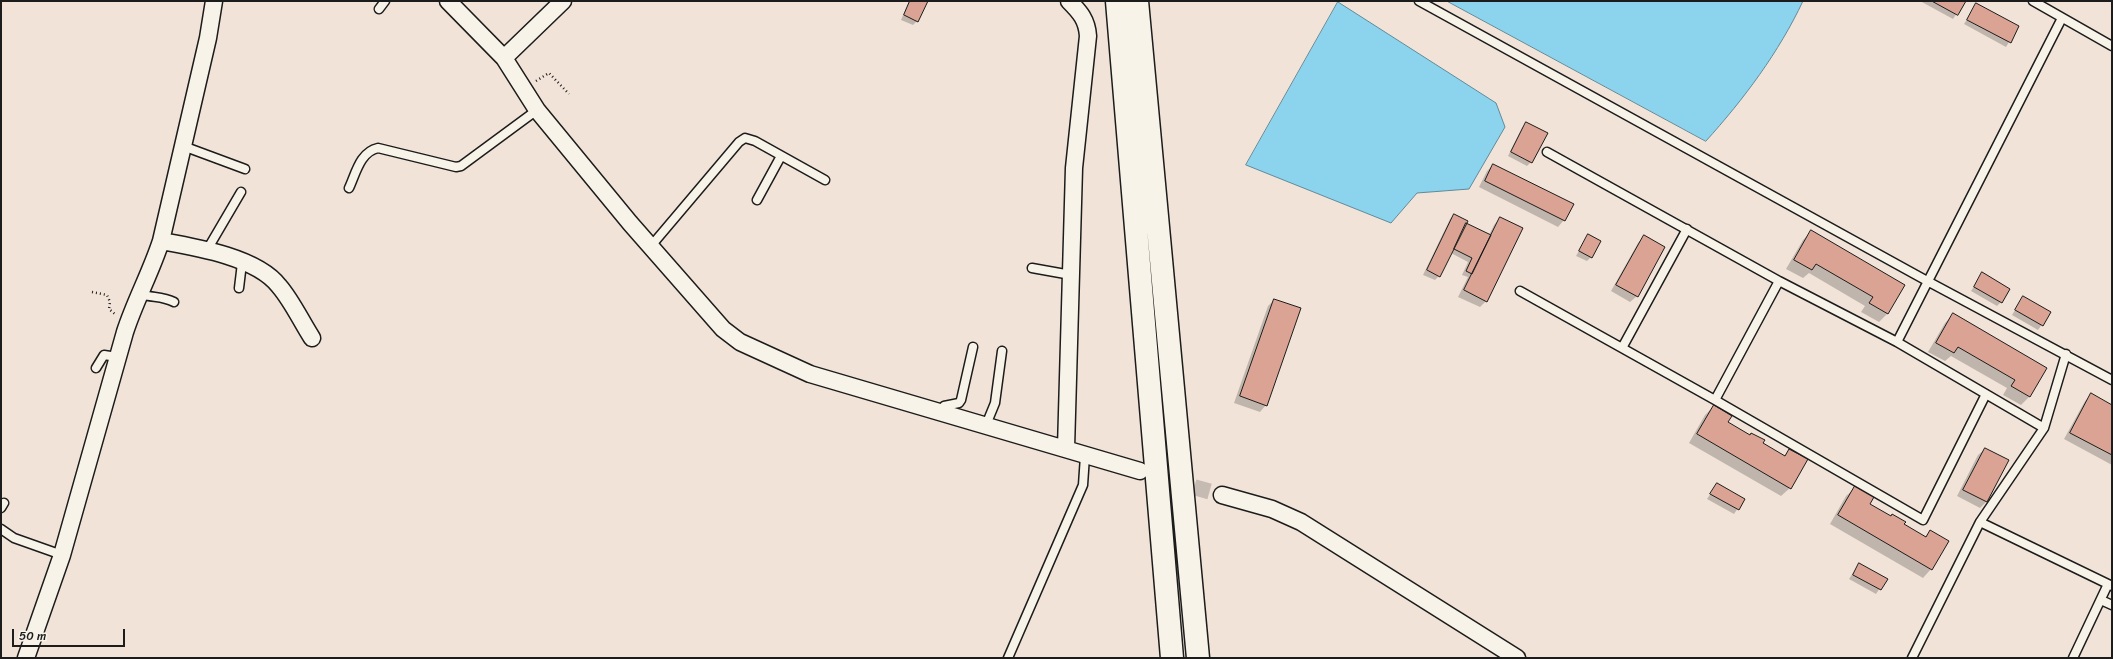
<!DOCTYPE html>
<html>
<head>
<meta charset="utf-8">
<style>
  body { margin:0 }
  #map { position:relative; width:2113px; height:659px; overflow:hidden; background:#f1e3d7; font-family:Sriracha,sans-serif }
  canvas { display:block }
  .frame { position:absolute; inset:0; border:2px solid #1c1c1c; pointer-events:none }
  .scale { position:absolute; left:12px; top:629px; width:113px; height:18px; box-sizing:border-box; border:2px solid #1c1c1c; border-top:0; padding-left:5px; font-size:12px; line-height:14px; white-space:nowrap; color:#1c1c1c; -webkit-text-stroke:3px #f7f3e8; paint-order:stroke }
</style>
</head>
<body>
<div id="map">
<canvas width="2113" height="659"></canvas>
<div class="frame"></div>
<div class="scale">50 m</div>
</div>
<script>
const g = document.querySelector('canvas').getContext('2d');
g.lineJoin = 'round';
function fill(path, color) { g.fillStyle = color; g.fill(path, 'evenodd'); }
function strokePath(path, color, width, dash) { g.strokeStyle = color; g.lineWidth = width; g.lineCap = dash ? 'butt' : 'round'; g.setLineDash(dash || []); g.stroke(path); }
const water = new Path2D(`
  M1447,1H1803C1779,52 1744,99 1706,141Z
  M1338,2L1496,103L1505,127L1469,189L1417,193L1391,223L1246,165Z`);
fill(water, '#8cd3ee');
strokePath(water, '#5f8a9a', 1);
fill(new Path2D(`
  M909,1H927L917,21L913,25L901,20Z
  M1920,1H1965L1953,19Z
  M1976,5L2018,27L2006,47L1964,24Z
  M1527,123L1531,162L1527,166L1508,156L1522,128Z
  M1493,165L1564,220L1558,227L1479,187L1487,171Z
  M1454,215L1465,224L1489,235L1494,225L1500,218L1486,301L1480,307L1458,297L1468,277L1462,275L1468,262L1451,253L1439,276L1435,280L1423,275L1450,219Z
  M1811,232L1904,285L1887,314L1879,322L1861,312L1865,306L1809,273L1803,278L1786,269L1803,240Z
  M1588,235L1591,257L1587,261L1576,256Z
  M1644,236L1637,296L1630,302L1611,291L1638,243Z
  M1982,274L2001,302L1997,306L1971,291Z
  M2023,297L2050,313L2038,330L2012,315Z
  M1274,300L1266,405L1260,412L1234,403L1268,306Z
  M1953,315L2046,368L2029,397L2021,405L2003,395L2007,388L1951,356L1945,361L1928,352L1945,323Z
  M2091,395L2112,406V465L2064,439L2085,401Z
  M1714,406L1727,423L1762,443L1784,456L1789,450L1790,488L1781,496L1689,443L1705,415Z
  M1985,449L2007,461L1986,502L1980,508L1957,496L1978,455Z
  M1717,484L1744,499L1734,514L1707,499Z
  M1855,488L1868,504L1903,525L1925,537L1931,531V569L1923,578L1830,524L1846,496Z
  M1859,564L1886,579L1876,594L1849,579Z`), '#0003');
const building = new Path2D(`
  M910,1H928L918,22L904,15Z
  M1932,1H1966L1958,15Z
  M1976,3L2019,26L2011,43L1967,20Z
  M1526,122L1548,133L1532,163L1511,152Z
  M1493,164L1574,204L1565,221L1485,181Z
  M1454,214L1468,221L1440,277L1427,270Z
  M1500,217L1523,228L1487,302L1464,290Z
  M1466,223L1491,235L1472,274L1466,271L1472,258L1454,249Z
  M1811,230L1905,285L1888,314L1869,303L1873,297L1816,264L1812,270L1794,260Z
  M1588,234L1601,241L1592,258L1579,251Z
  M1644,235L1665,247L1638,297L1616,285Z
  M1982,272L2010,289L2002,303L1974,287Z
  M2023,296L2051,312L2043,326L2015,310Z
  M1274,299L1301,308L1267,406L1240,396Z
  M1953,313L2047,368L2030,397L2011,386L2015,380L1958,347L1954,353L1936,343Z
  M2091,393L2112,405V455L2070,433Z
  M1714,405L1732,416L1728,422L1750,435L1751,433L1765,440L1763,443L1785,456L1789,449L1808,459L1791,489L1697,434Z
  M1985,448L2009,460L1987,502L1963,490Z
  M1717,483L1745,499L1739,510L1710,494Z
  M1855,486L1874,497L1870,504L1891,516L1892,514L1906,522L1904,524L1926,537L1930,530L1949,541L1932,570L1838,515Z
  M1859,563L1888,579L1881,590L1853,575Z`);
fill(building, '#dba394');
strokePath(building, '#1c1c1c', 1);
strokePath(new Path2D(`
  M1148,474L1222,495`), '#c6bbb2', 16, [16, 8]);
const service = new Path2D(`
  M1419,1L1929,282L2112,380
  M2033,1L2112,46
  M379,9L385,1
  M183,146L245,169
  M1547,152L1779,281L1897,342L2044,428
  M349,188C356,173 360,152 378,148L456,167L461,166L537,110
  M757,200L781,156
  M651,246L739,142L745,138L755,141L825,180
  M207,250L241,192
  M1032,268L1071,275
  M239,288L242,263
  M1520,291L1715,400L1923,520L1986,394
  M140,294C153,298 162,296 174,302
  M1897,342L2062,18
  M1622,348L1687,229
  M96,368L104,355L117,357
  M1715,400L1779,281
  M939,412L944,406L959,403L961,400L973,347
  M986,425L995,403L1002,351
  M1,508L4,503
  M1980,522L2112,586
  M1,529L14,538L62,555
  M2101,600L2112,605
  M1008,658L1083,485L1085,456
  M1912,658L1980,522L2044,428L2066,354
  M2073,658L2108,584`);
const minor = new Path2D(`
  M448,1L504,58L537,110L630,223L723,329L740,342L810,374L1140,471
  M504,58L563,1
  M161,241C195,247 257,257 279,286C292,301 301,321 312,338
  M1066,448L1074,168L1088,36C1087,20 1080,12 1069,1
  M1222,495L1272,509L1301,522L1517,658
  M26,658L62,555L125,332C135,301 151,272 161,241L208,38L214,1`);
const trunk = new Path2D(`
  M1117,1L1172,658
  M1137,1L1198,658`);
strokePath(service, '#1c1c1c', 11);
strokePath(minor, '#1c1c1c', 19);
strokePath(trunk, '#1c1c1c', 25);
strokePath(new Path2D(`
  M536,81L549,73L569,94
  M92,292L107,295L110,302L109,309L116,315`), '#1c1c1c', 2.5, [1, 3]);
strokePath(service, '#f7f3e8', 8);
strokePath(minor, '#f7f3e8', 16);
strokePath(trunk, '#f7f3e8', 22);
</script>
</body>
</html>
